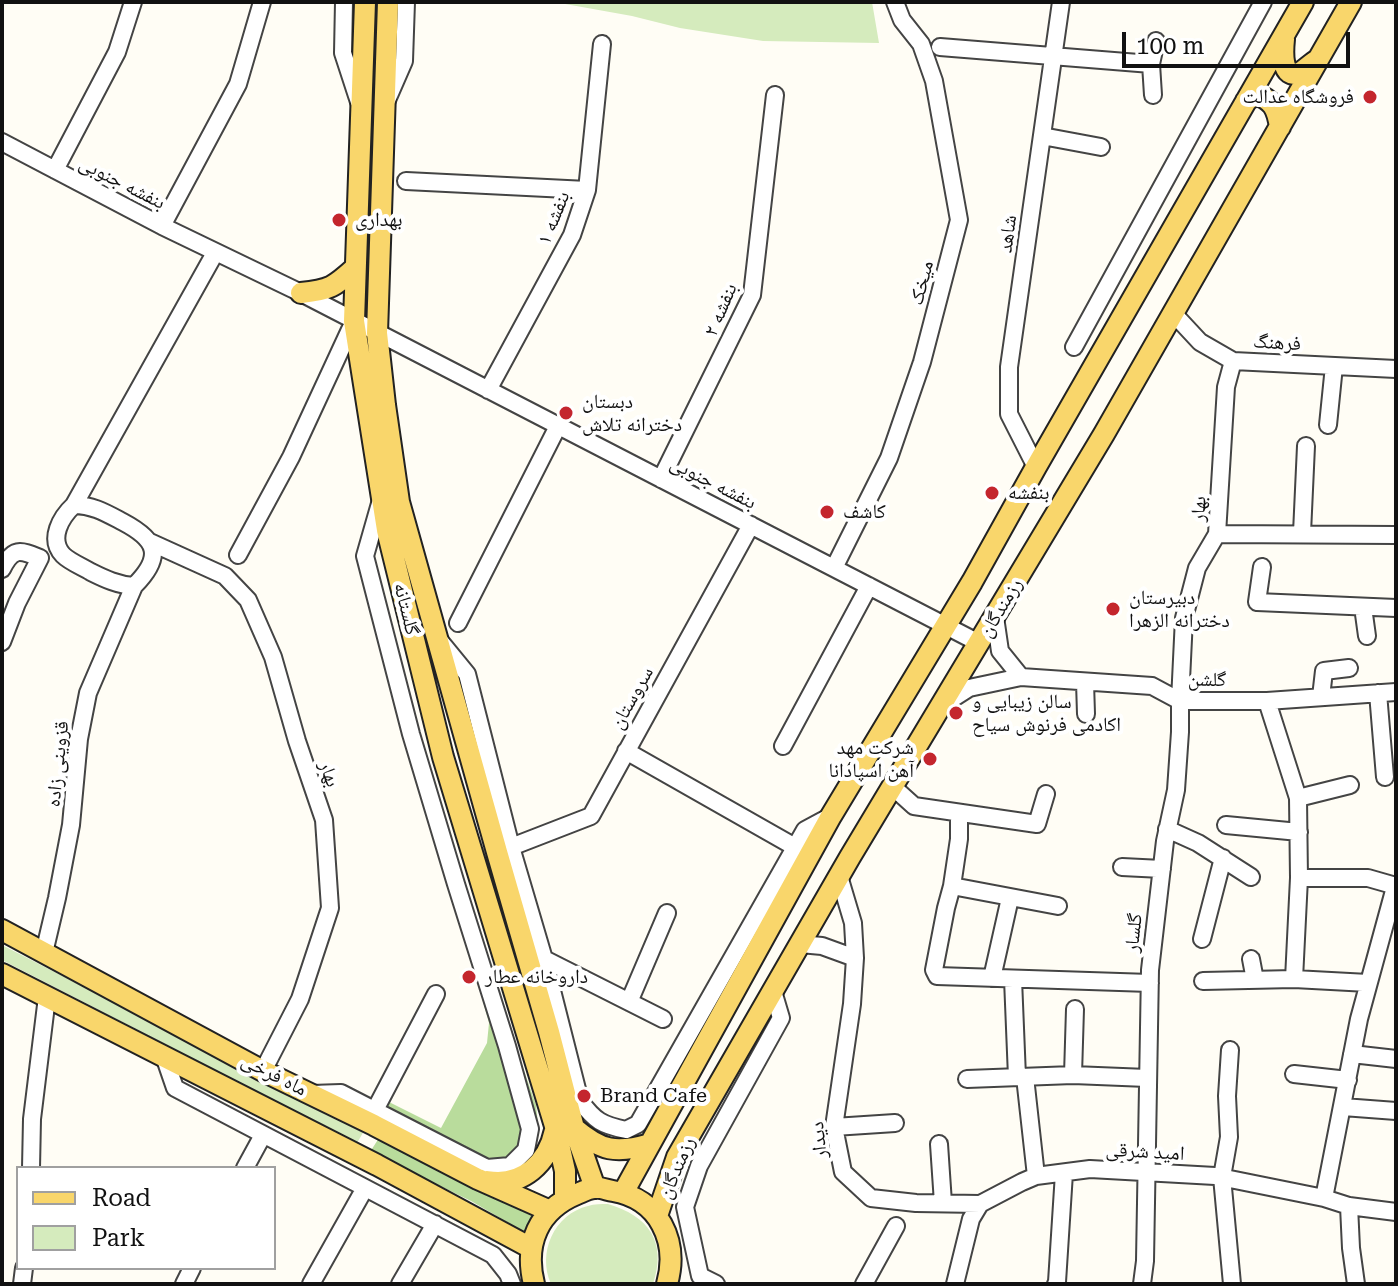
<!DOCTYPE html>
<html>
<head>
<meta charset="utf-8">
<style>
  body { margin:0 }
  #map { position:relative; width:1398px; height:1286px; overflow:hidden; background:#fffdf5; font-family:"Roboto Serif",serif }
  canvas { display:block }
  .frame { position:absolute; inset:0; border:4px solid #111; pointer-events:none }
  .legend { position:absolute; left:16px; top:1166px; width:260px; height:104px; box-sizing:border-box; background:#fff; border:2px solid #a0a0a0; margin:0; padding:10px 14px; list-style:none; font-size:24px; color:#111 }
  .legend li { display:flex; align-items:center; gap:16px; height:40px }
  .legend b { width:40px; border:2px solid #a0a0a0 }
  .scale { position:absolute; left:1122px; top:32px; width:228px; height:36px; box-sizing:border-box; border:4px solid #111; border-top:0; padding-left:10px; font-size:24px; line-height:28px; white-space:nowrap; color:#111; -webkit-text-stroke:6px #fff; paint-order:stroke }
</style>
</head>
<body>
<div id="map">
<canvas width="1398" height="1286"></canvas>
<div class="frame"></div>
<ul class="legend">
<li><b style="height:10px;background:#f9d66b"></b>Road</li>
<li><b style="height:22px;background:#d5ebbd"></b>Park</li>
</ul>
<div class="scale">100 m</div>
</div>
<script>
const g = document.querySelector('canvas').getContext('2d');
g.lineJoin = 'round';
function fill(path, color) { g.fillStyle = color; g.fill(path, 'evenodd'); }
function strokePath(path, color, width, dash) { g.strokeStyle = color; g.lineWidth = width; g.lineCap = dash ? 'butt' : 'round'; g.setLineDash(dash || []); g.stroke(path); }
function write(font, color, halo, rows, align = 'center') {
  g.font = font + ' "Roboto Serif","Noto Naskh Arabic",serif'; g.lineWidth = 8; g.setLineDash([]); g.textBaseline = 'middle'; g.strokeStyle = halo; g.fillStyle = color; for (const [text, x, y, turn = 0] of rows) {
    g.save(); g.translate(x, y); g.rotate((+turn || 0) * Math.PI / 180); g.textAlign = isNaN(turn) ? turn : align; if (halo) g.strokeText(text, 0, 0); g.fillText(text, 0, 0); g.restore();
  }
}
fill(new Path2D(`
  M554,2H872L879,43L763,41L680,28L632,16Z
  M2,945L364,1131L357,1143L2,960Z
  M608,1204C649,1216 667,1242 653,1284H551C537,1253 554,1214 588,1206C594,1204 602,1204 608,1204Z`), '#d5ebbd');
fill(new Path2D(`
  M491,976L536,1105L539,1133L527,1158L504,1171L374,1115L381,1098L441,1128L487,1043L489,1023L478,984Z
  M379,1138L534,1215L526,1233L471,1201L370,1152Z`), '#b9dc9c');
const minor = new Path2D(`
  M344,2L343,53L359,102
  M940,47L1151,64
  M1153,95L1151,64L1156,41
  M387,100L404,61L406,2
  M1042,136L1101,147
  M2,142L162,226L301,293L979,643
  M55,170L117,52L133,2
  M406,181L587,190
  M162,226L238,84L262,2
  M1173,313L1200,342L1233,361L1396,369
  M1074,347L1263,2
  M488,390L572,235L587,190L602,44
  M1328,425L1334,366
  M1036,467L1009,414V367L1061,2
  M661,479L752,295L775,95
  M74,505L215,253
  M74,505C93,505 106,513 123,522C157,540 164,556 134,586C118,585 105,579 91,572C83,567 70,562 63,555C48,539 61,517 74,505Z
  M1302,533L1306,446
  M1217,534L1396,535
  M150,542L225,576L248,600L273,657L297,741L324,820L330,908L300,999L263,1071
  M238,555L291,457L354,321
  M1262,567L1257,602L1396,608
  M834,568L889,458L922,362L959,220L934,81L921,44L902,20L895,2
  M2,569C13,547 20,550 40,558L17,603L2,642
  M1363,607L1367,636
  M995,617L1000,651L1021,677
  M458,623L558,426
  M440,641L467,674L511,847L544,959L580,1101C595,1121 602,1125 626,1130L638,1124L805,830L831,816
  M1085,682L1086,714
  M1378,693L1385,777
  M1321,697L1324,671L1349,668
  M1267,701L1298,798L1299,878L1294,979
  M944,704L969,688L1021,677L1152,686L1180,701H1267L1396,692
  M783,746L869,586
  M626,751L795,847
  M893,787L914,806L1037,824L1046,794
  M1298,798L1350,785
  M959,813V839L952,886L1058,906
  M1226,825L1299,832
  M1167,829L1198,843L1251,877
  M511,847L591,816L751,525
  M1122,867L1162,869
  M839,876L853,923L855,958L852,1004L834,1127L843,1172L871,1198L916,1203L980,1204
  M1299,878H1368L1396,886
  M952,886L946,908L934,970L937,976L1150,983
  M1202,939L1223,858
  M800,944L822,946L855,958
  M44,953L57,898L71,825L79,739L88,693L134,586
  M544,959L663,1019
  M1251,959L1255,980
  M992,978L1010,898
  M1013,979L1017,1077
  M1203,981L1294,979L1368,983
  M629,1002L667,913
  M1230,1050L1227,1096L1229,1137L1222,1177L1232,1284
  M1352,1054L1396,1059
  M164,1056L175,1088L493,1255L508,1274L512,1284
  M1294,1074L1348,1080
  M1073,1075L1075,1009
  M1025,1077L1036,1176
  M967,1079L1073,1075L1147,1078
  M311,1094L341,1093L487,1168L510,1166L526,1150L530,1129L507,1046L456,884L411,734L365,556L381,500
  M1343,1107L1396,1111
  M375,1110L436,994
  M834,1127L895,1123
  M939,1144L943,1203
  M31,1168L32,1119L47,997
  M245,1168L263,1135
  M1324,1198L1359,1019L1395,887
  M1349,1206L1351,1248L1356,1284
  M22,1284L24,1268
  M184,1284L192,1268
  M311,1284L365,1188
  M400,1284L435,1224
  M716,1284L700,1276L685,1207L699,1166L781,1018L773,991
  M864,1284L896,1226
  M955,1284L971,1219L980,1204L1022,1182L1036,1176L1090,1169L1215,1176L1324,1198L1349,1206L1396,1212
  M1056,1284L1057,1282L1064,1173
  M1142,1284L1145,1261L1150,970L1165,841L1176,790L1180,732V701L1184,618L1197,568L1217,534L1226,387L1233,361`);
const major = new Path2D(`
  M365,2L354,321L387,530L443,757L555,1126L565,1171V1199
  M388,2L377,333L385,405L399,502L497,852L549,1032L574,1128L595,1188
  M1284,39C1283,49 1280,82 1301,72C1306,69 1312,63 1317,60
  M1246,101L1255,94C1273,100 1277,108 1280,127
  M301,293C330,290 334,287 355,268
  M2,930L263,1071L374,1125L478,1179L550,1211
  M2,974L377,1165L531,1248
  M574,1128C601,1151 616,1154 650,1144
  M487,1181C523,1187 548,1163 555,1130
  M623,1193L831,816L972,582L1036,467L1303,2
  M657,1216L677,1157L850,857L1104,434L1351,2
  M534,1284C524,1244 538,1210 577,1194C582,1192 589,1188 595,1188C600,1187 607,1190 613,1191C659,1199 679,1241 667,1284`);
strokePath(minor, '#444', 20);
strokePath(major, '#222', 24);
strokePath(minor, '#fff', 16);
strokePath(major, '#f9d66b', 20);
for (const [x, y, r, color] of [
  [1370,97,8,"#c4262e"],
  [339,220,8,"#c4262e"],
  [566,413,8,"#c4262e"],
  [992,493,8,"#c4262e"],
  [827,512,8,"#c4262e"],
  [1113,609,8,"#c4262e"],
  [956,713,8,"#c4262e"],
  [930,759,8,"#c4262e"],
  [469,977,8,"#c4262e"],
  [584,1096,8,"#c4262e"]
]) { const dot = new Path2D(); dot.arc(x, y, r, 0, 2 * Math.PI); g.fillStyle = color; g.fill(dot); strokePath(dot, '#fff', 3); }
write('20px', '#111', '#fff', [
  ["فروشگاه عدالت",1354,97,"right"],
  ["بهداری",355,220],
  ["دبستان",582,402],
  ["دخترانه تلاش",582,425],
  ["بنفشه",1008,493],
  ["کاشف",843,512],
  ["دبيرستان",1129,598],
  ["دخترانه الزهرا",1129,621],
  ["سالن زیبایی و",972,702],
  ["اکادمی فرنوش سیاح",972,725],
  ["شرکت مهد",914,748,"right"],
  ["آهن اسپادانا",914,771,"right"],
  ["داروخانه عطار",485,977],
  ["Brand Cafe",600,1096]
], 'left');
write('20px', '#111', '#fff', [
  ["بنفشه جنوبی",122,183,27],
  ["بنفشه ۱",554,218,-68],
  ["شاهد",1008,234,-82],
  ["میخک",922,283,-75],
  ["بنفشه ۲",721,310,-67],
  ["فرهنگ",1277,343,3],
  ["بنفشه جنوبی",713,483,27],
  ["بهار",1199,509,-86],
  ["رزمندگان",1001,608,-59],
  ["گلستانه",406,609,76],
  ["گلشن",1207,680,1],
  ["سروستان",632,698,-61],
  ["قزوینی زاده",58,764,-84],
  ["بهار",329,774,71],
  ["گلسار",1134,933,-84],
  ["ماه فرخی",274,1075,27],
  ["دیدار",819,1140,-96],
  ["امید شرقی",1145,1152,3],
  ["رزمندگان",677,1168,-67]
]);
</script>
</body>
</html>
